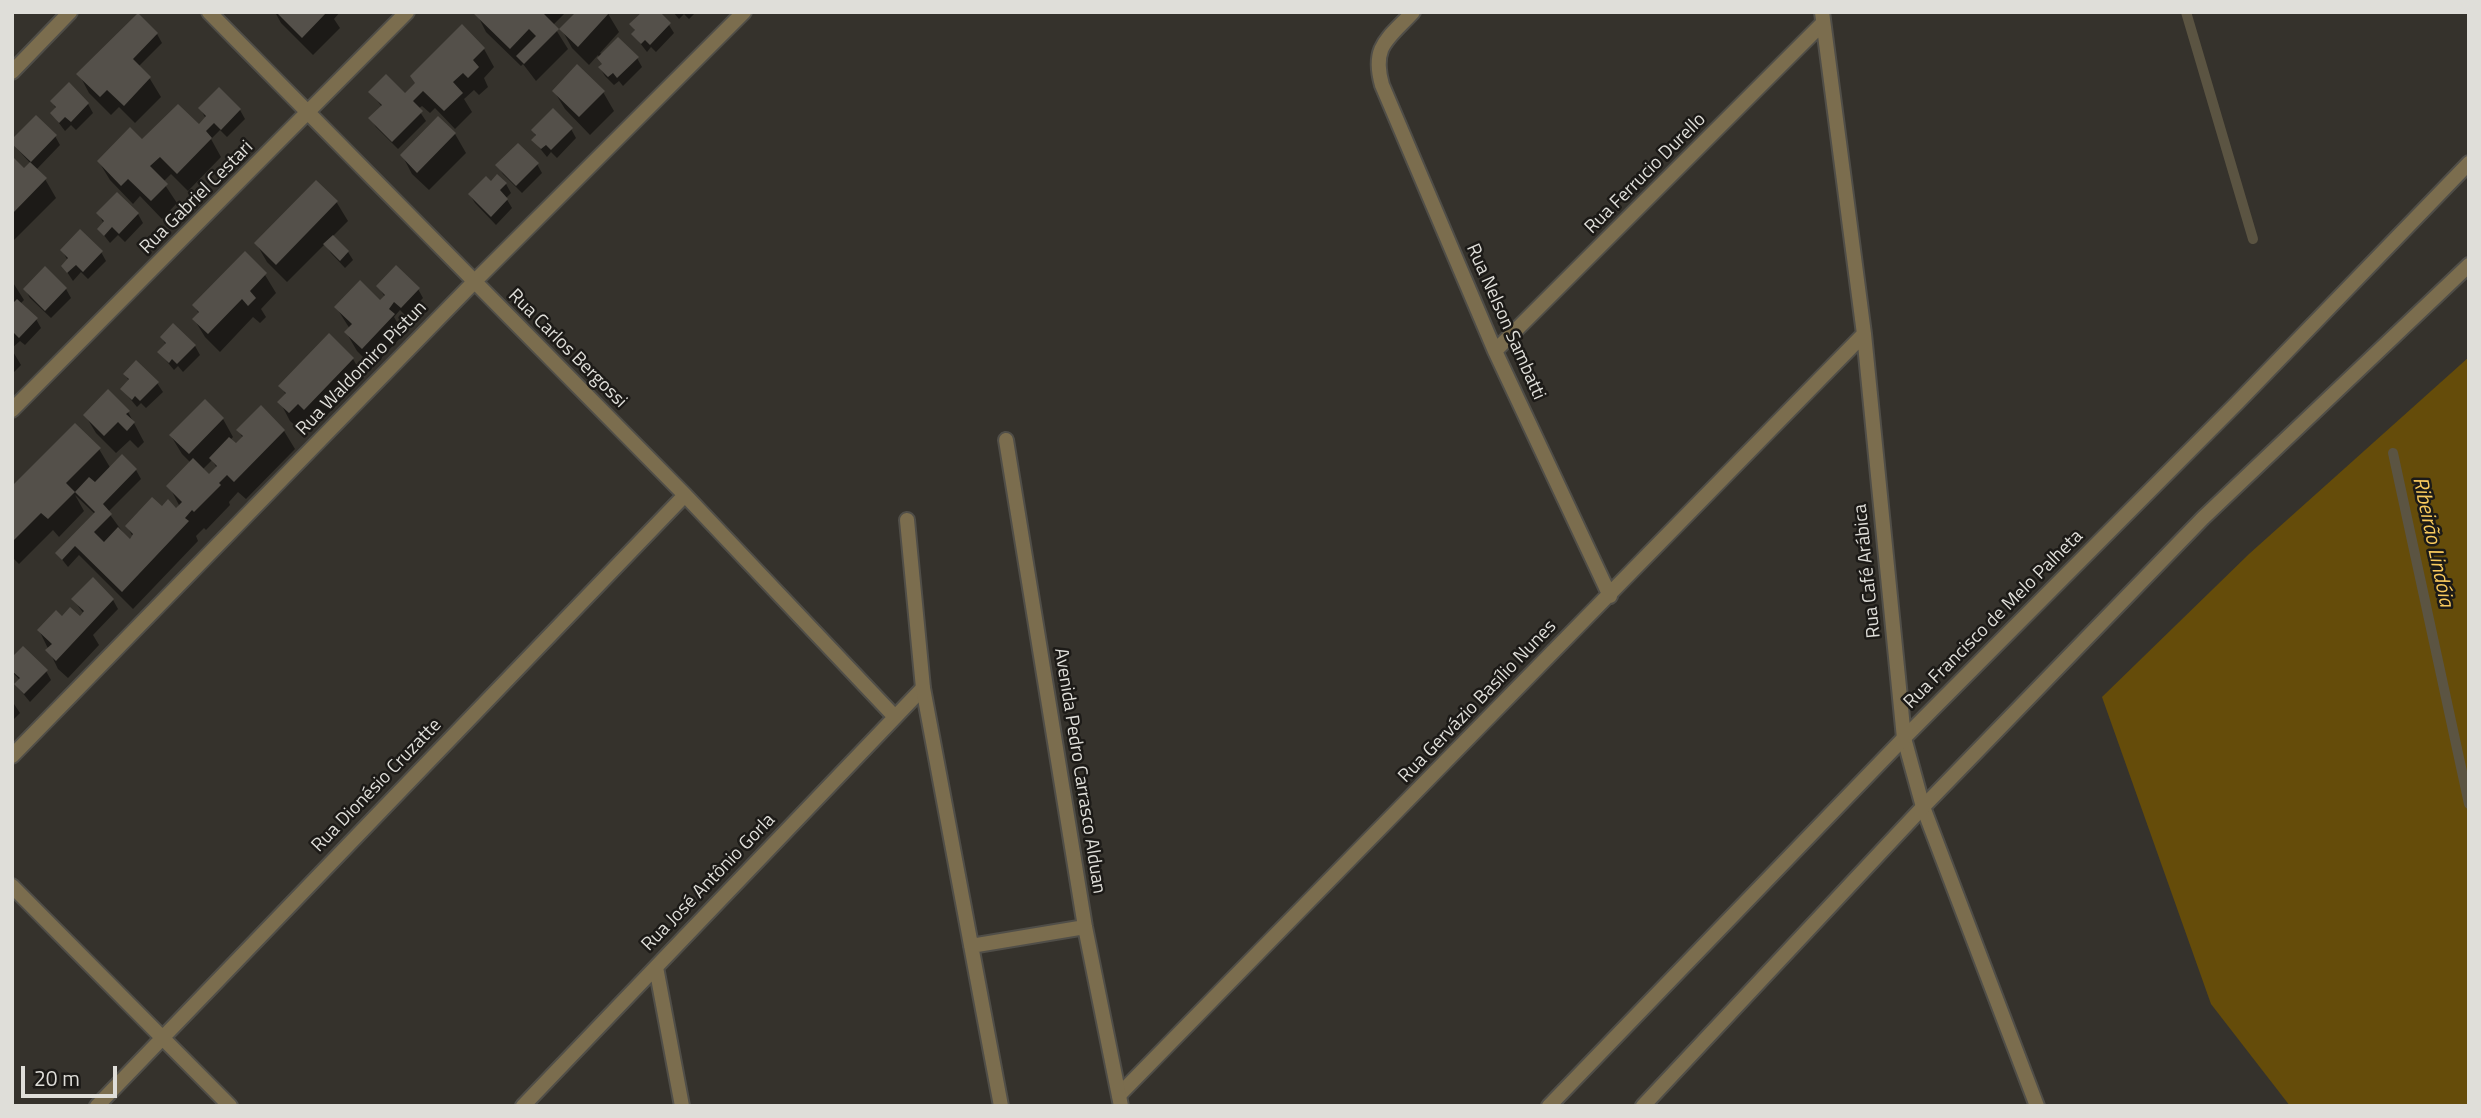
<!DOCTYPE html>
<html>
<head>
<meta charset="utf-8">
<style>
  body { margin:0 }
  #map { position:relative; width:2481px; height:1118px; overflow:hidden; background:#35322c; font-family:"Titillium Web",sans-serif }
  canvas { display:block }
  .frame { position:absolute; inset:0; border:14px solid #dfded9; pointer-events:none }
  .scale { position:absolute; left:21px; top:1066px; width:96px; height:32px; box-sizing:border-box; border:4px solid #dfded9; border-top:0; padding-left:9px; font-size:21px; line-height:24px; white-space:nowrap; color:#dfded9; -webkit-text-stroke:5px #1c1a17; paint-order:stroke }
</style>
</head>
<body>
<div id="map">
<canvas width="2481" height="1118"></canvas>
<div class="frame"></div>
<div class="scale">20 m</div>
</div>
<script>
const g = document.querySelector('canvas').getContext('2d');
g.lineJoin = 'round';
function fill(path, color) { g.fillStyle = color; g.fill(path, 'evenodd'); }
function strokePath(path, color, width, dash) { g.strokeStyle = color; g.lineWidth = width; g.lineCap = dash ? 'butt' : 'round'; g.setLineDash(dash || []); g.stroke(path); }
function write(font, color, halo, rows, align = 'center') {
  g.font = font + ' "Titillium Web",sans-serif'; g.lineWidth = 5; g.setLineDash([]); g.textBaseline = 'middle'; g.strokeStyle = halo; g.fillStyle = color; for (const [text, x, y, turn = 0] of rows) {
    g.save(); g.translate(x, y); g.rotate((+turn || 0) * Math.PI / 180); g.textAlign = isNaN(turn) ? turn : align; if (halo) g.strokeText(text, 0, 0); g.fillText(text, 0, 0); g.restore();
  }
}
fill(new Path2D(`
  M2469,357V1106H2290L2211,1004L2102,697L2249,554Z`), '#654c0a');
fill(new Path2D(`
  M275,12H340L334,19L340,28L313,55L281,23Z
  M476,12H566L553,25L568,49L536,81L523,64L521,66L486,32Z
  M607,12L619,32L600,53L603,55L637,58L642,67L623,86L619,81L614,85L605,76L600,68L603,65L598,55L589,65L572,48L562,30Z
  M673,12H696L689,19L684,14L679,19Z
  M632,25H669L674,33L656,52L651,47L647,52L633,34L636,32Z
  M157,34L162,43L138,67L150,79L161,97L135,123L119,107L111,115L89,93L79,74Z
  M484,49L494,67L484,78L488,87L479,95L474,90L464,99L472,112L455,129L435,108L430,113L422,106L418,109L426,121L398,149L376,127L371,119L382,107L371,92L405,95Z
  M554,91L603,92L614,111L590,135L565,109Z
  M52,101L88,104L93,113L76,130L71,125L65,131L52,114L56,109Z
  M200,108L240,110L245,119L227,137L220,130L211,139L221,157L188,191L171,174L163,182L177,203L162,219L140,196L133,204L110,180L99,162L142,142L205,132V117Z
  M439,119L455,134L466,153L429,190L412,174L402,155Z
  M571,129L576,138L557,158L551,152L547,157L533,140L536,137L533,130Z
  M55,136L60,145L36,170L45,179L56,198L12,242V158L24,170L31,164L12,143Z
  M537,164L542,173L522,193L503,174L498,166Z
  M316,182L337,203L348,221L332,237L348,252L353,260L345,268L331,253L325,244L287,282L267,262L256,243Z
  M491,183L506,184L511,193L506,198L512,208L496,225L475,203L470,195Z
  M98,213L138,214L143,223L125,242L118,235L110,243L99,229L103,222Z
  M62,250L101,252L106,261L88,279L81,272L73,281L63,266L68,261Z
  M265,275L276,293L261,309L266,317L260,323L253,317L220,352L205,337L194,319L199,314L194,305Z
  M12,281L24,300L20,304L36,319L41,328L25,345L20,341L12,348Z
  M378,286L418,289L423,298L406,316L400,310L394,317L404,334L373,367L357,351L346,332L350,329L336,307H385V297Z
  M25,289H66L71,298L51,318L30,298Z
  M173,326L195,346L200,355L183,372L178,366L174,370L159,352L166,345L162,338Z
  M329,336L353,359L364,378L315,427L309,422L300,430L290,421L280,402L286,395L281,386Z
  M12,350L21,365L12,374Z
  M125,374L157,383L163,392L146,408L141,403L137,407L122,389L129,381Z
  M128,412L144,442L138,448L130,440L116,453L96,433L85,415Z
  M223,419L233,437L230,440L236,446L243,438L238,430L284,431L295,449L246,499L238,492L229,502L230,505L206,530L204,528L196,536L198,541L133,609L79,555L68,567L57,553L95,514L75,495L84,511L59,537L53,530L19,564L12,557V488L99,449L111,469L136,470L141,479L108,512L130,542L133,537L127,526L162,508L176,511L179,505L169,486L191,463L182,454L171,436ZM212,460L217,468L209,476L202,470Z
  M73,599L113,600L118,609L93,635L99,645L68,678L58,669L39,630L62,618L80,619L84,614Z
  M12,660L46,671L51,680L30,702L16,685L20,680L12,672Z
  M12,701L20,713L12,721Z`), '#0007');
strokePath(new Path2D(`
  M2186,12L2253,239
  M2393,453L2469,804`), '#5b5442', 10);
fill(new Path2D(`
  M276,12H327L302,38Z
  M472,12H542L559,29L524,64L516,56L536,36L529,29L510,49Z
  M576,12H610L578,47L559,29Z
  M642,12H660L671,23L650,45L645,40L641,44L631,34L635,30L629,24Z
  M138,13L158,33L133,59L151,77L124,106L107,90L100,97L76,74Z
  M462,24L485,48L473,60L479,67L468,78L463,73L453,82L463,93L444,111L423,91L413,101L423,111L392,142L368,118L382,105L368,92L386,74L405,93L415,83L410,76Z
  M618,37L639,57L617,78L613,73L608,77L598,67L602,64L597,58Z
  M577,64L605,91L579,117L552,91Z
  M69,82L89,103L71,122L65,117L59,123L50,113L56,107L50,101Z
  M219,87L241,109L221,130L214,123L206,131L212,138L177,174L160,157L150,166L168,184L151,201L128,179L121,186L97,161L130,127L142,139L178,104L199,124L206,116L198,108Z
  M553,108L573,128L551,150L546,145L541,149L531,140L536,135L531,130Z
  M36,115L57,135L31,162L12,144V139Z
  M438,116L456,133L417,173L400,155Z
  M518,143L539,163L516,186L495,165Z
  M12,156L24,168L30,162L47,178L12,214Z
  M497,174L507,183L500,190L508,199L491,217L468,194L486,176L491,181Z
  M316,180L338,201L276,265L254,243Z
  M117,192L139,213L119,234L112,227L104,236L97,229L104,221L96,213Z
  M80,229L103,251L83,272L76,265L67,273L61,266L68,258L60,250Z
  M333,235L349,251L340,261L323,244Z
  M245,251L267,273L250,291L256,298L248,306L242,299L208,334L192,319L199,312L192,305Z
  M396,265L420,288L401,308L394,302L389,309L395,314L362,349L344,332L352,324L334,307L360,280L380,300L385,295L376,286Z
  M45,266L67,288L45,311L23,289Z
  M17,299L38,318L19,338L14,333L12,335V304Z
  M173,323L196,345L177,364L172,359L169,363L157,352L166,343L160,337Z
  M329,333L354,358L304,410L298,404L289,413L277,402L286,393L278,386Z
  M136,360L159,382L140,401L135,396L132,400L120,389L129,379L123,374Z
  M108,389L130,411L126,414L135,422L127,431L118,422L104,436L83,415Z
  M205,399L224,418L189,454L169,435Z
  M261,405L285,430L234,482L227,475L219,483L221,485L194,512L192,510L185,518L189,521L122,592L75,546L62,560L55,553L95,512L75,492L89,477L95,482L122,454L137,469L103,504L112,514L94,532L104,542L118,527L130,539L133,534L125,526L152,497L162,506L168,499L176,508L182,502L166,486L193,458L209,474L217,466L209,458L229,437L236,443L243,436L236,430Z
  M75,423L101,448L66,483L75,492L48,519L41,513L12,542V486Z
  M93,577L114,599L56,661L45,650L52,644L37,630L56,610L62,616L70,607L80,616L84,611L71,599Z
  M23,646L48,670L24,694L14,684L20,678L12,671V657Z`), '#54504a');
const minor = new Path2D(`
  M209,12L685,495L895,717
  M1413,12C1388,39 1371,46 1382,85L1495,351L1610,596
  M1822,12L1864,334L1904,738L1923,807L2037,1106
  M12,72L70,12
  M1495,351L1823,23
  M12,410L407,12
  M12,756L474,282L744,12
  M12,886L230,1106
  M656,967L682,1106
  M1119,1095L1864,334
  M97,1106L685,495
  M523,1106L923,688`);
const tertiary = new Path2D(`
  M1006,440L1085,927L1121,1106
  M907,520L923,688L1001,1106
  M971,946L1085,927
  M1549,1106L1904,738L2237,403L2469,163
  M1643,1106L1923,807L2203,518L2469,265`);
strokePath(minor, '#504e48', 18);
strokePath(tertiary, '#504e48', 18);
strokePath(minor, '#7b6d4e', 14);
strokePath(tertiary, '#7b6d4e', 14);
write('19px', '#dfded9', '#1c1a17', [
  ["Rua Ferrucio Durello",1646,174,-45],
  ["Rua Gabriel Cestari",197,198,-45],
  ["Rua Nelson Sambatti",1505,322,66],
  ["Rua Carlos Bergossi",567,349,45],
  ["Rua Waldomiro Pistun",362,369,-46],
  ["Rua Café Arábica",1868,571,-96],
  ["Rua Francisco de Melo Palheta",1994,620,-45],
  ["Rua Gervázio Basílio Nunes",1478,702,-46],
  ["Avenida Pedro Carrasco Alduan",1079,771,81],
  ["Rua Dionésio Cruzatte",377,786,-46],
  ["Rua José Antônio Gorla",709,883,-46]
]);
write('italic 21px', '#facb5e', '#1c1a17', [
  ["Ribeirão Lindóia",2432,542,78]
]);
</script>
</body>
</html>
